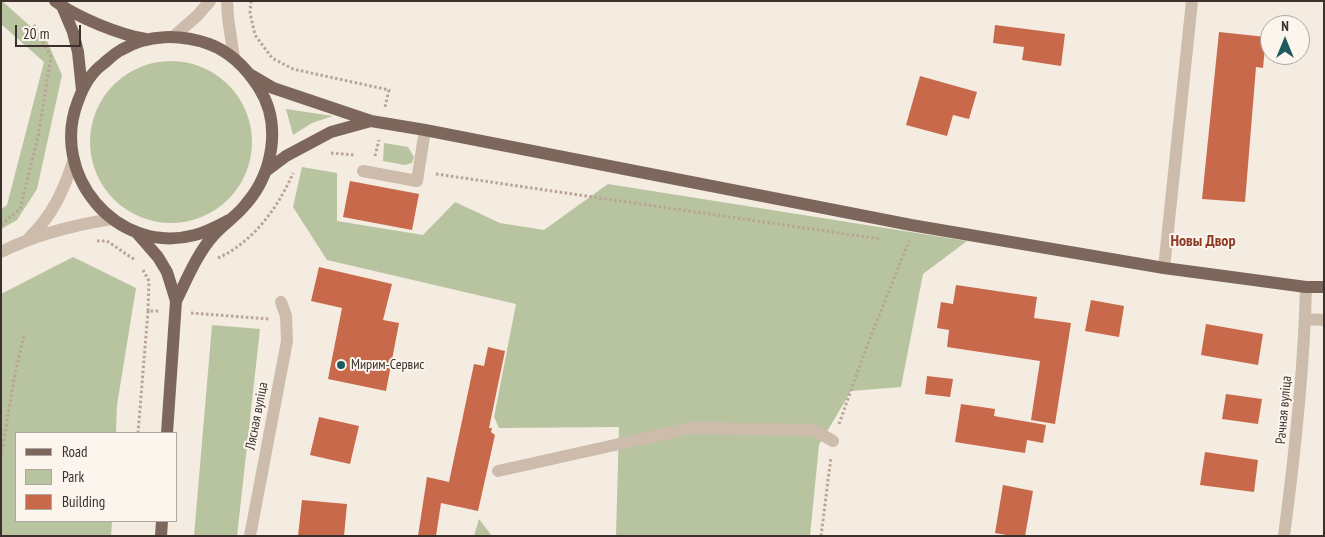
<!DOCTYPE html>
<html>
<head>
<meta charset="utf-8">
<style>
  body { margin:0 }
  #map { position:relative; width:1325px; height:537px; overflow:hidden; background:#f4ebe1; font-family:"PT Sans Narrow",sans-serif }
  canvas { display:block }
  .frame { position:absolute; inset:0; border:2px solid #3b302b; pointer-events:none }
  .legend { position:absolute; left:15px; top:432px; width:162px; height:90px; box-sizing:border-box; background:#fbf5ee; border:1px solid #aea6a0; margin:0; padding:6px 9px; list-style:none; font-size:15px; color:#3b302b }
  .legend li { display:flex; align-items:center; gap:10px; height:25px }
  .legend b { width:25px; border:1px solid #aea6a0 }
  .north { position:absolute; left:1260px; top:15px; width:50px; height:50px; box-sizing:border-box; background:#fbf5ee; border:1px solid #aea6a0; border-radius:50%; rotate:0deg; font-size:14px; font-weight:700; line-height:20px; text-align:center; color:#3b302b }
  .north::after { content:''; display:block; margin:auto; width:18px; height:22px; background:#1f5a5e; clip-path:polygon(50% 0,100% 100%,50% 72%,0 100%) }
  .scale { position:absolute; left:15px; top:25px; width:66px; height:22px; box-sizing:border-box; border:2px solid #3b302b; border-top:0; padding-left:6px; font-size:15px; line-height:18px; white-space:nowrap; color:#3b302b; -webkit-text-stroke:4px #fbf5ee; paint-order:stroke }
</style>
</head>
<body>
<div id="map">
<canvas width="1325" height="537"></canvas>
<div class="frame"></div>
<ul class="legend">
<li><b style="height:6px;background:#7d675c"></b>Road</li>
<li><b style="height:14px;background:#b8c4a0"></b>Park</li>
<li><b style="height:14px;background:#c8694b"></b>Building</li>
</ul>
<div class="north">N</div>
<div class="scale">20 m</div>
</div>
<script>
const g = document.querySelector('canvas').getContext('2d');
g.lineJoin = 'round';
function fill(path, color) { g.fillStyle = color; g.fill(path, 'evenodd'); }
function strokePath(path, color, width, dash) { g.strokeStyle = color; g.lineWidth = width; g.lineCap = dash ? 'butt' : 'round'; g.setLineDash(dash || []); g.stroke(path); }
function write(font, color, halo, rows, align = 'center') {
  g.font = font + ' "PT Sans Narrow",sans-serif'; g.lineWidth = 4; g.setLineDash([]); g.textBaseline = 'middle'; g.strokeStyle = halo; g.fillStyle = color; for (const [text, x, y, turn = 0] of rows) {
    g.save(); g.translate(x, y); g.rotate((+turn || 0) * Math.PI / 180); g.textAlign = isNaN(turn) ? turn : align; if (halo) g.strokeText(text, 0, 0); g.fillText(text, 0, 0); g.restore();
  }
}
fill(new Path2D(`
  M2,1L47,41L62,75L37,189L17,220L1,229V209L7,205L44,62L1,24Z
  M90 142a81 81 0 1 1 162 0a81 81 0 1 1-162 0Z
  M286,109L333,116L312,123L293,135Z
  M384,143L408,147L414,157L412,163L405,165L383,161Z
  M302,167L337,173V221L423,235L455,202L500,223L544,230L608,184L967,241L923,274L901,387L851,391L819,445L810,536H616L619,427L499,428L494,417L516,304L327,260L293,207Z
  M73,257L136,288L117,405L116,433H16V521H112L111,536H1V294Z
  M212,325L260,329L237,536H194Z
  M479,519L492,536H474Z`), '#b8c4a0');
fill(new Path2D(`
  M995,25L1065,34L1061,66L1022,60L1024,47L993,43Z
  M1219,32L1266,37L1263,68L1256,67L1245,202L1202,199Z
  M920,76L977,92L969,119L953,115L947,136L906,125Z
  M350,181L419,194L412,230L343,217Z
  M319,267L392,284L383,320L399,323L386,391L328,379L342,308L311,301Z
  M956,285L1037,297L1034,318L1071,323L1055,424L1031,420L1040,361L947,347L949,330L937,328L941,302L953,304Z
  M1091,300L1124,306L1119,337L1085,331Z
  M1206,324L1263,334L1258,365L1201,355Z
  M488,347L505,351L489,428H492L491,432L495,435L478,511L441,503L436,536H418L427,477L449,482L474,364L484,366Z
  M927,376L953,379L950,397L925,394Z
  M1226,394L1262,399L1258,424L1222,419Z
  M961,404L995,409L994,416L1046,425L1043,443L1027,440L1025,453L955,442Z
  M319,417L359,426L350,464L310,455Z
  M1205,452L1258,460L1254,492L1200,485Z
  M1003,485L1033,491L1025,536H1012L995,533Z
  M302,500L347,504L344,536H298Z`), '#c8694b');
strokePath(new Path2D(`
  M251,1L250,13L255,35L272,58L293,69L389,90L385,107
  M331,153L355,155
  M375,156L379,140
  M436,174L880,239
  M1,225L20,209L38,137L51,57L34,25
  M97,241H107L135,260
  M218,258C253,242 278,208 293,173
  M143,270L149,281L148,311
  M191,313L269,319
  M839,424L865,351L909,241
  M138,433L148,311H159
  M1,456L15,374L24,335
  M821,536L831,457`), '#b9a596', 3, [2.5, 2.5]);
strokePath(new Path2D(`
  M227,1L228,18L234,58
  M173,37L197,16L210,1
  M363,171L417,181L425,130
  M29,238C52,216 63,192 73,162
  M1,252C36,234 74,225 112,219
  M1164,268L1192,1
  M1306,319L1324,320
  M498,471L691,428L814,430L833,441
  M250,536L287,341L286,316L281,302
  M1284,536C1295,453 1304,371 1306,287`), '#cdbbac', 12);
strokePath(new Path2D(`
  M55,1C76,17 120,35 146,39
  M62,6L73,32L78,52L82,90
  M251,75L273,88L371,121L425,130L911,225L1164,268L1306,287H1324
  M266,171L286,156L331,132L371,121
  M137,233L158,257L167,272L176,301L167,433
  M176,301C187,279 197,254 213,236C223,224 237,216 246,204C273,173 282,124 259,88C247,69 231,52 209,44C180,34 148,34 121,50C115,53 109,59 103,64C92,72 83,87 78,101C49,174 116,256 195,235C207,232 218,226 229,220
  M161,536L162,521`), '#7d675c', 12);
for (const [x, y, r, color] of [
  [341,365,5,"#1f5a5e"]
]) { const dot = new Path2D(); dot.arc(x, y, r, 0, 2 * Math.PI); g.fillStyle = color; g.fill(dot); strokePath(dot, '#fbf5ee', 2); }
write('14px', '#3b302b', '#fbf5ee', [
  ["Мирим-Сервис",351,365]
], 'left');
write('14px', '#3b302b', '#fbf5ee', [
  ["Рачная вуліца",1284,410,-85],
  ["Лясная вуліца",257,416,-79]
]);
write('bold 16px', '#8c3b22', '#fbf5ee', [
  ["Новы Двор",1203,241]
]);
</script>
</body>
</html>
